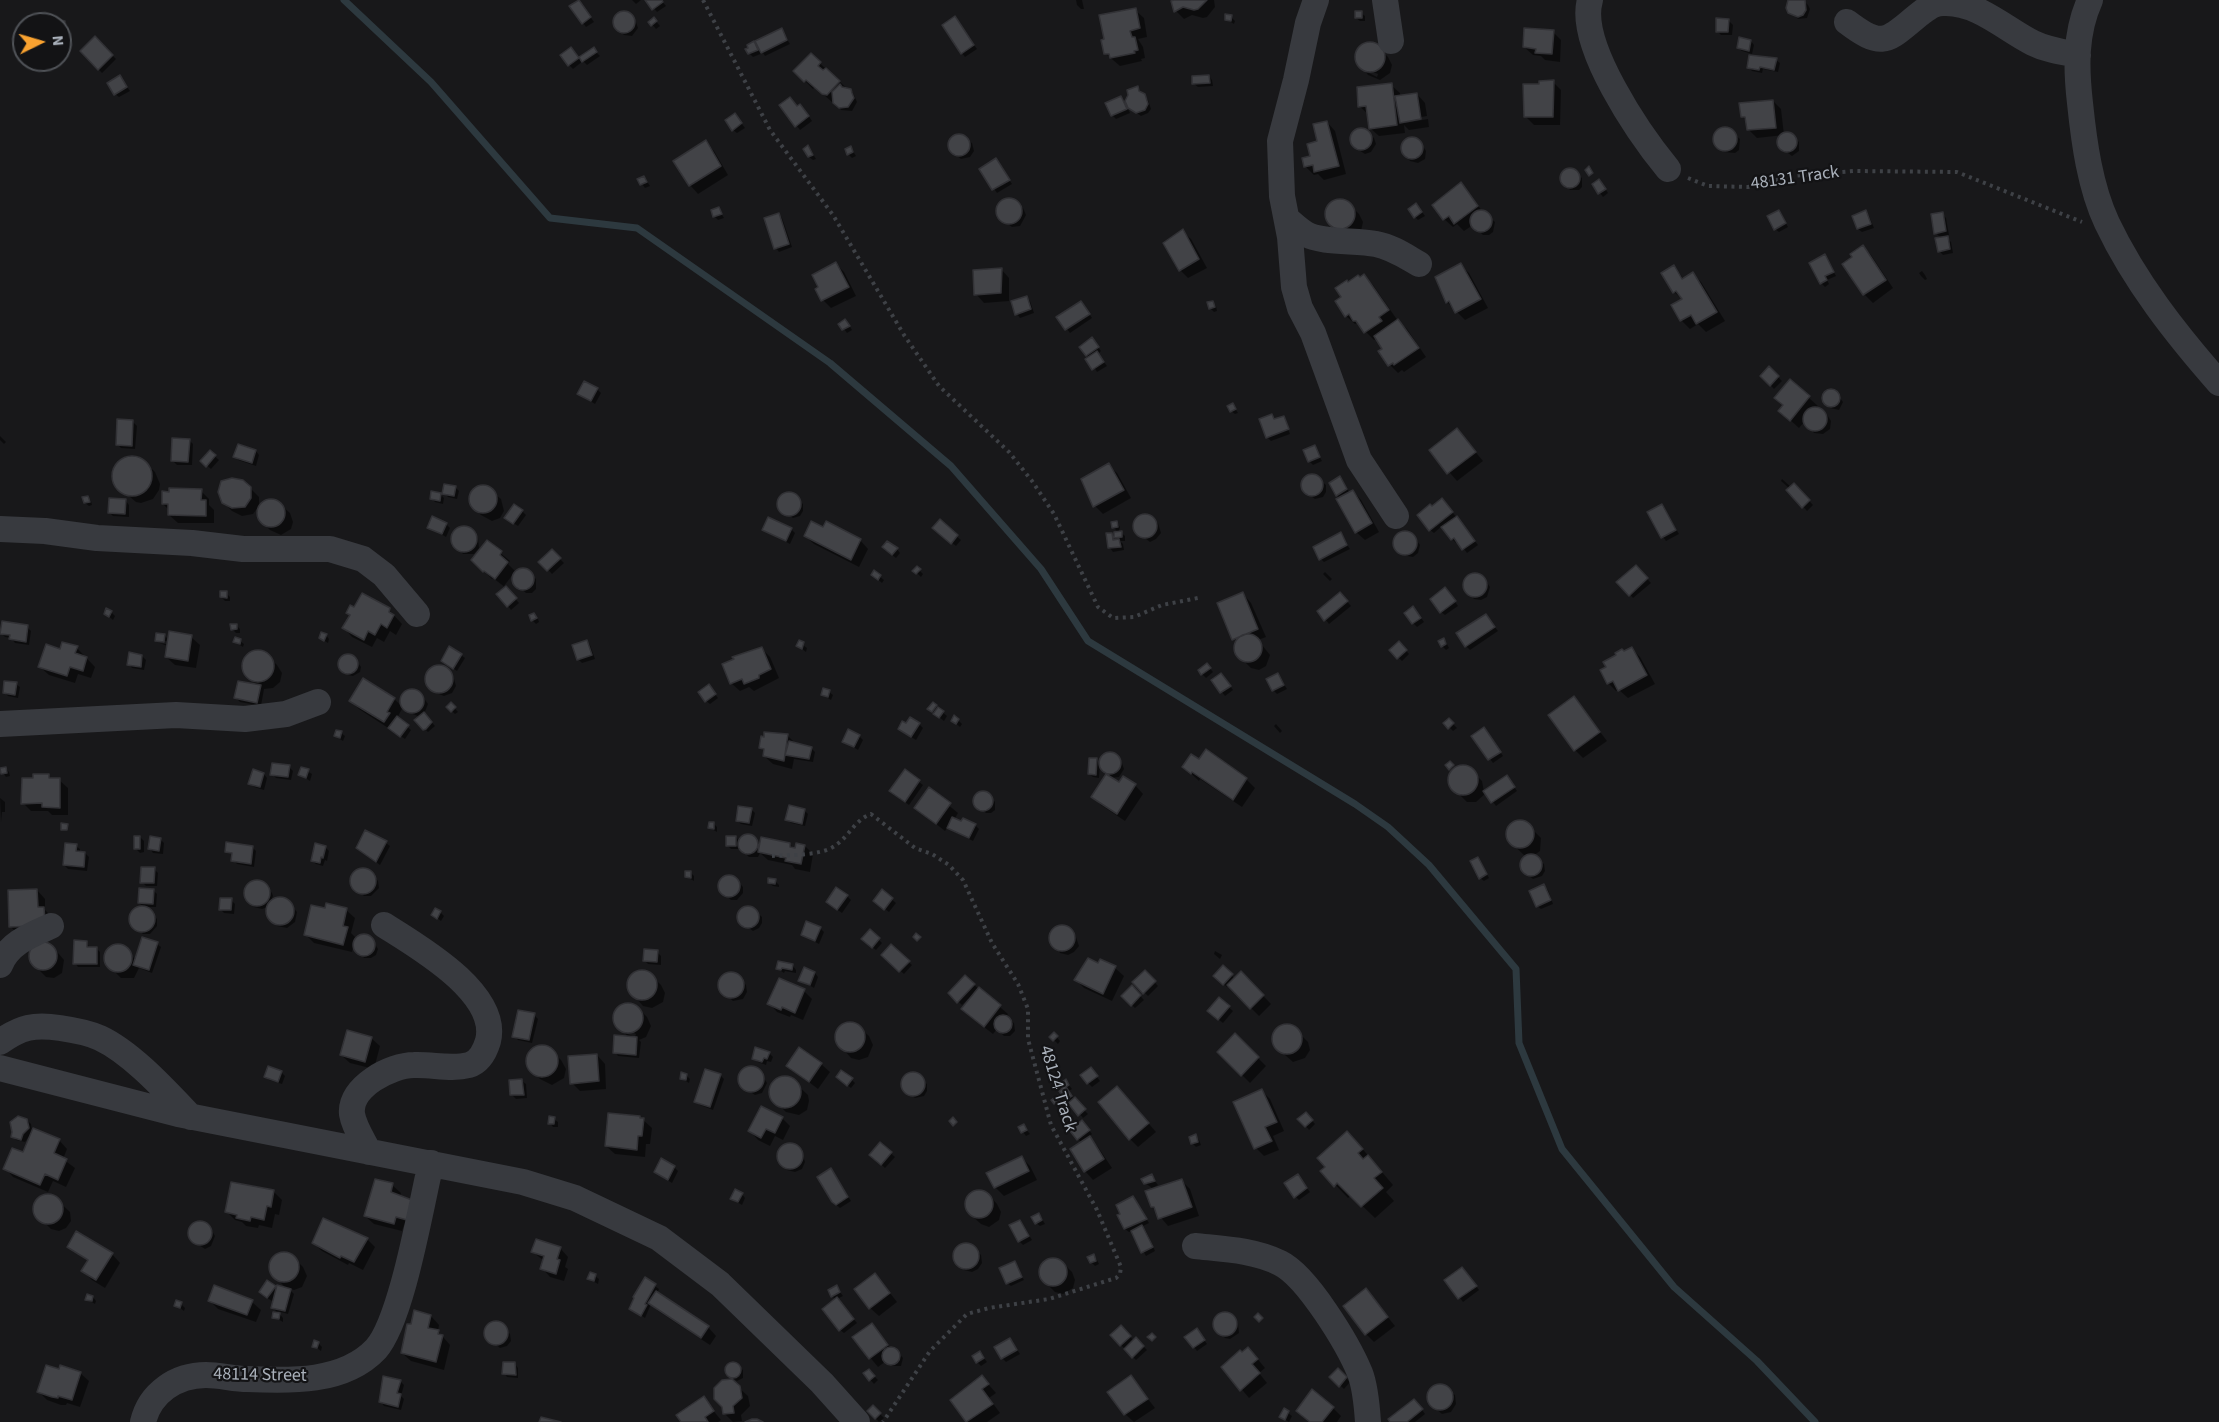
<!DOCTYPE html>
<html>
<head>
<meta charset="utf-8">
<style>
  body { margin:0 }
  #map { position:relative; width:2219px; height:1422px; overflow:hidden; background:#18181a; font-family:"Source Sans 3",sans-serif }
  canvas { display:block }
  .north { position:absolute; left:12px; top:12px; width:60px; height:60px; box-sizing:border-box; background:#131315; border:2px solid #4f5257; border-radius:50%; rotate:85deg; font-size:16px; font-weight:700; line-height:24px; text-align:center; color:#a9b0ba }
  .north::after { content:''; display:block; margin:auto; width:21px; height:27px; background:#f9a230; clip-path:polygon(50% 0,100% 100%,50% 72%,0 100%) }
</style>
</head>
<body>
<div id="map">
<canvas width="2219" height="1422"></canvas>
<div class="north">N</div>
</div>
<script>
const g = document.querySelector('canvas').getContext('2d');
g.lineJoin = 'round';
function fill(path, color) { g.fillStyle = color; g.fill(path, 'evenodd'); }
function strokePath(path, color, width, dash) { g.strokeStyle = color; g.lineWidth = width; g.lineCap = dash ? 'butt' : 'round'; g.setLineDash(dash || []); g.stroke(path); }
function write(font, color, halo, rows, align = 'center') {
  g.font = font + ' "Source Sans 3",sans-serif'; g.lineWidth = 4.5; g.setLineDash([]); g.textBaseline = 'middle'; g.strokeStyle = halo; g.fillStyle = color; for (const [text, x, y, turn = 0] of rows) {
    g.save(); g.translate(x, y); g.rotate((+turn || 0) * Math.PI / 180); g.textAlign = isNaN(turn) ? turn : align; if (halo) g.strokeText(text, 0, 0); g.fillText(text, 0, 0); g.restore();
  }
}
fill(new Path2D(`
  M632,0H641L636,4Z
  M647,0H661L666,6L657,12Z
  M1076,0H1082L1084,9H1081L1077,5Z
  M1179,0H1214L1215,7L1207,17L1203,18L1192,15L1184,19L1176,11Z
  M1790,0H1803L1808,5L1810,9L1807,18L1798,19L1794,15Z
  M579,1L594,22L586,27L583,23Z
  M1135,10L1144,18L1147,37L1138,39L1143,47L1145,58L1141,59L1142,61L1120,66L1106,54Z
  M621,13L627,14L636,22L638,28L632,36L624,35L615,26L616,17Z
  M1361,13L1365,16V21H1360L1356,18Z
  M1231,17L1235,21L1234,24L1226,19Z
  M955,18L977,49L965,57L962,53Z
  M654,19L660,26L656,29L650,22Z
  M1729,21L1733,25L1732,35H1721L1717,31Z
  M65,23L68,26L66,37L60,35V24H38Z
  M781,30L790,44L765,56L763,53L753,57L749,53V46Z
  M1553,32L1561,40L1560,62L1545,60L1541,56L1533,55L1524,47Z
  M95,38L116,59L102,73L82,52Z
  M1751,41L1754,45L1752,54L1742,51L1738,48Z
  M1371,44L1379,48L1388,57L1392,65L1390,73L1380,80L1368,75L1365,71L1377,77L1378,74L1363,68V70L1359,66L1356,57L1362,47Z
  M593,49L600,56L587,65L583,61L573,69L569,65L574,53L579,59Z
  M811,55L854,95L857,102L852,111L841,110L836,102H832L815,87L813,89L795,71Z
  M41,60H54L51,66Z
  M1776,60L1780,63L1778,72L1763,69L1762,73L1752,71L1748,67Z
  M1209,76L1212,80L1213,86L1198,87L1194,84Z
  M120,77L130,91L119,97L115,94Z
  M1553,82L1561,90L1560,125H1534L1526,117L1541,85Z
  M1391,85L1400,93V97L1417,94L1425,103L1427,116L1405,120V123L1428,119L1429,127L1409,130L1404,125L1405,133L1379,136L1370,128L1368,114L1359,106Z
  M1138,88L1148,100L1151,109L1148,113L1141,116L1126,105L1130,113L1116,119L1112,115L1121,98L1126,103Z
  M1773,101L1781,109L1784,135L1757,138L1748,129L1747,122L1742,116Z
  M781,105L804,109L812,121L800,130Z
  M735,115L745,128L737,133L733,130Z
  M1327,122L1335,131L1346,174L1324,180L1318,174L1314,175L1305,166L1312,157Z
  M1726,128L1740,139L1739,150L1735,153L1724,152L1716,143L1717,133Z
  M1364,130L1374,138L1376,144L1371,152L1365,154L1354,147L1351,137L1354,132Z
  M1787,134L1791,135L1799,142V151L1792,156L1780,147L1779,138Z
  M960,135L972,143L974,151L970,157L961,159L951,151L949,144L952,138Z
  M1410,138L1419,140L1426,151L1425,159L1418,163L1410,161L1402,151L1403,144Z
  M705,142L714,151L728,175L698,194L690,185Z
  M808,147L811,151L816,159L813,160L809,157L805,149Z
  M851,148L856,156L852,158L848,154Z
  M996,160L1012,184L997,193L981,170Z
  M1570,169L1582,178V187L1579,190H1570L1563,182V174Z
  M644,177L650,186L645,188L642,184Z
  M1461,184L1483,212L1495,222L1493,232L1489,235H1483L1473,225L1464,231L1457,224L1453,227L1444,219Z
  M1594,185H1603L1608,193L1603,197Z
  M1010,199L1023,208L1026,215L1020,226L1012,227L1001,219L998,211L1000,204Z
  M1341,201L1350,205L1359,214L1363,222L1361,231L1341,235L1333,226L1326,214L1327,210L1332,203Z
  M718,208L724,218L718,220L714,216Z
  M1420,209L1425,216L1418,220L1415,217Z
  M1865,212L1869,216L1874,228L1862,232L1858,229Z
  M779,214L782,218L792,247L779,252L776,248Z
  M1942,214L1946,218L1949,235L1945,236L1951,242L1953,253L1943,255L1939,251L1942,239L1936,233Z
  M1782,216L1788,227L1779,232L1775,229Z
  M1182,231L1191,239L1207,268L1188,278L1180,270Z
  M1863,247L1871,255L1893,288L1873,303L1864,294L1844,264L1854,257Z
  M1825,256L1836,276L1827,280L1829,284L1825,287L1821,283Z
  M836,264L844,272L856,296L831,308L823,300Z
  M1460,265L1469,273L1488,308L1465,320L1447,302Z
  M1674,267L1684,279L1693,274L1701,282L1725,321L1706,332L1698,324L1690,329L1681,320L1683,300L1674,292Z
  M1001,269L1009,278V301L984,303L976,294Z
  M1922,271L1925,275L1927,279L1925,280L1921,276L1919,273Z
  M1364,276L1373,285L1398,321L1407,329L1426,357L1404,372L1402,370L1398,373L1390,365L1384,349L1377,338L1374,340L1357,323L1355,324L1346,316L1343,297L1349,283Z
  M1026,297L1030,301L1034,313L1020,318L1017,314Z
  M1212,302L1216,306L1217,311L1214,312L1210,308Z
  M1084,306L1092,318L1070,333L1058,317Z
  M840,324L849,325L852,330L847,333Z
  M1095,343L1101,351L1098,354L1107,366L1097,372L1087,355Z
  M1769,368L1782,381L1774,389L1762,376Z
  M1790,381L1818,406L1816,408L1821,409L1826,413L1831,421L1830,429L1823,434L1814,433L1805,421L1799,428L1789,419L1784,405Z
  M597,389L601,393L595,404L579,394Z
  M1832,391L1836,393L1843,402L1839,410L1830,408L1824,400V395Z
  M1233,405L1238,413L1235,414L1231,411Z
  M1271,416L1275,420L1283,417L1290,434L1271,441L1268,438L1261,420Z
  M133,422L137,426L135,449L121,448L117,444Z
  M1457,430L1483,461L1457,481L1431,451Z
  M0,436L6,442L4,444L0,440Z
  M189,440L193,444L192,465H177L173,461Z
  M1314,447L1322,461L1313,465L1309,461Z
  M256,451L259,455L256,466L238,460L235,456Z
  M210,452L219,460L211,469L202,461Z
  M134,458L146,463L155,472L160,484L159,490L153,499L141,503L136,502L117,486L114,475L115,470L122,460Z
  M1108,465L1117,473L1131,498L1103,514L1095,506Z
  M1309,476H1316L1326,485V492L1323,497L1315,499L1305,492L1303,483Z
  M1340,478L1350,493L1353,491L1361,500L1379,532L1365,540L1356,532L1337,495Z
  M1782,479L1791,487L1794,485L1813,505L1807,511L1788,490L1790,489L1781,481Z
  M485,486L501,499L504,511L500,518L492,521L481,515L472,506L470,498L476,488Z
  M455,487L459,491L457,499L448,497L444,493Z
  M250,488L259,497V506L253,514L242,516L232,511L223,502Z
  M201,491L209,499V505L214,510V523H178L169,515V510L163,504Z
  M440,494L444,498L443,504L435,502L431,498Z
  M791,494L803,504V511L800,516L793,518L780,508L779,501L783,496Z
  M87,497L91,501L92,505L89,506L85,503Z
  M126,501L129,505V517L113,516L110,513Z
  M273,501L281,505L290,513L293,522L291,529L281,535L270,530L261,521L259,513L264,503Z
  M1446,504L1478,545L1467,553L1458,541L1456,543L1452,539L1442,526L1434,533L1430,530L1432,508Z
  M1662,506L1679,534L1666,541L1663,537Z
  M522,511L526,515L518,526L510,521Z
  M1148,516L1158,523L1161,533L1156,539L1150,542L1136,531L1135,524L1139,518Z
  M940,522L961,540L956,546L938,532Z
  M1117,523L1120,527L1119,531L1125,536V541H1120L1123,544L1124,550L1113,552L1110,548L1111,534L1116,539L1115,533H1119L1113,527Z
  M446,524L450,528L446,537L429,527Z
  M468,529L478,538L479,548L474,554H463L453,543V536L458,530Z
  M791,529L795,533L790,544L764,530Z
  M824,529L860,540L868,549L859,567L814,544L805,536Z
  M1403,532L1413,535L1420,545L1418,553L1413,557L1402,555L1394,544L1395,537Z
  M1340,534L1350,549L1324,562L1321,559Z
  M487,542L510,561L508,564L516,572L527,571L536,579V589L532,593H526L515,583L514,573L504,586L519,603L511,610L508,606L506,588L493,578L492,579L473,560Z
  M897,549L900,553L896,558L887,551Z
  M552,551L564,563L552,574L541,562Z
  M1636,567L1651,583L1633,598L1619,582Z
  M917,568L923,574L921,577L915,571Z
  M874,572L884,580L882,583L873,575Z
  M1325,572L1332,579L1330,581L1323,574Z
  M1472,575L1482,577L1486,581L1490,587L1487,597L1481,600L1474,599L1465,589V582Z
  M226,593L230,597V601H225L221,597Z
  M1449,593L1458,606L1445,615L1441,612Z
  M1243,594L1251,603L1266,637L1258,640L1270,655L1266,666L1259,670L1251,668L1242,659L1236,651L1237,642L1234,639Z
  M1344,598L1351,606L1329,624L1319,611Z
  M389,610L402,624L396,635L390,631L384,642L377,638L372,647L352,637L344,628Z
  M111,612L115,616L113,620L106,614Z
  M1417,612L1424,622L1417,627L1413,623Z
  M534,615L538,619L539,622L536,624L532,620Z
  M1486,616L1498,631L1470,650L1466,646Z
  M236,625L240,629V633H236L232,629Z
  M27,627L31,631L29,645L15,643L11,638L5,637L1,633Z
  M326,635L329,639L328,643L320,638Z
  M165,636L169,640L191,637L200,645L196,668L175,665L166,657L168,646L159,643L171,645L172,642L158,640V642L156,640Z
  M1443,640L1447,644L1449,648L1446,650L1442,646Z
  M240,641L244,644L243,647L235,642Z
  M587,641L590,645L595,659L582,663L578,659Z
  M799,642L807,648L806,652L798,646Z
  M1399,643L1409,654L1402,661L1391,650Z
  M77,648L95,667L91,678L78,674L75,683L49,675L40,667L61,651Z
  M761,648L770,657L779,678L754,691L749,687L740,691L731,683Z
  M1632,649L1640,657L1655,684L1628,698L1619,690L1616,691L1608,683L1624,653Z
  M260,652L268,656L277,665L282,673L280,682L273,688L264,689L261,706L240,702L236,698L259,687L247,675L244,666L251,654Z
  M349,655L354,657L361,667L360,672L353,676L348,675L340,664L343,657Z
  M461,655L465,658L457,671L442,661Z
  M142,656L146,660L144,670L132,668L129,664Z
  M1207,665L1213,672L1206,678L1202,674Z
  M439,667L453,675L456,686L452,693L444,696L436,693L427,681L429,672Z
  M1278,675L1287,689L1277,694L1273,690Z
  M1225,679L1233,690L1225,696L1213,681Z
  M16,684L20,687L18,698L8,696L4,692Z
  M413,690L420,693L428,704L424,714L435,726L428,732L416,720L420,717L408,712L404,708L401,701L406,692Z
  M712,690L718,698L710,704L706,701Z
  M829,692L833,695L831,700L823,695Z
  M1574,698L1607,741L1583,758L1575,750Z
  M394,699L403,707L397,718L411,730L405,739L359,709L351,701Z
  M451,704L458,712L455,714L448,707Z
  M933,704L947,716L944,721L929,709Z
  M958,720L962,724L960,727L953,721Z
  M1449,720L1457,728L1453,731L1445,723Z
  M919,724L923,728L916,740L903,732L907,725Z
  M1276,724L1282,731L1280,733L1274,726Z
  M341,733L345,736L343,741L335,736Z
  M1487,733L1503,756L1493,763L1490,759Z
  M766,734L788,736L796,744L811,748L815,752L813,762L794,759L792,769L773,764L764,756L765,752L760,747Z
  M859,736L863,740L858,750L844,741Z
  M1206,752L1246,779L1255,788L1242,807L1200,779L1199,781L1184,767L1199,761Z
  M1111,754L1121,760L1124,769L1119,777L1109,778L1119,784L1135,785L1143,794L1125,821L1101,805L1093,797L1107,774L1103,770L1101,760L1105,755Z
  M1096,760L1100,764L1099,778L1093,777L1089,774Z
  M1450,763L1456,770L1466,767L1474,773L1482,781L1484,792L1510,781L1517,791L1496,806L1486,793L1476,802H1467L1452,787L1450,779L1454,773L1447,766Z
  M289,767L293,771L291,780L276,778L272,774Z
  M6,768L9,772L10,776L6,777L3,773Z
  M302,768L312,774L310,781L299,774Z
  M905,771L923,785L909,805L895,795Z
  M264,774L267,778L264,790L254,787L250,783Z
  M48,775L53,780H59L68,788V815H52L48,811H31L23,803L35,780Z
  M929,789L958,813L954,820L975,825L979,829L973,841L953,831L948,827L945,831L916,808Z
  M981,792L987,793L995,802V810L991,813H986L975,803L976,795Z
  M0,798L5,802V812H2L1,822Z
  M751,809L755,813L752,826L741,824L737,821Z
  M804,810L808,814L805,826L791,823L787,819Z
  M713,823L717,827V832L710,828Z
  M1516,823L1527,824L1541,838L1540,851L1533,856L1544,864L1545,871L1542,876L1533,879L1523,871L1521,862L1525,856L1509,841L1508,832Z
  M751,836L761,846L790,844L796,851L805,846L813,854L810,872L795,869L792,865L768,860L760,853L758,857H749L739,847V849H731L727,845L736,837L740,842L743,837Z
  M140,837L144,841V852L140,853L136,849Z
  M160,839L164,843L163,854L153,853L150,849Z
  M386,843L390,846L380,865L357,848Z
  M76,846L80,849V853H85L89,857L87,871L68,869L64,865Z
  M252,847L256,851L254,867L237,864L233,860V855L227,851Z
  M325,847L329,851L327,861L325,860L323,866L316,864L312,861Z
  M1481,863L1489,878L1484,881L1480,878Z
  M154,869L158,873L157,886H146L142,882Z
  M358,870L369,871L378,881L379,888L371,896H364L353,886L352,879Z
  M690,872L694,876V881L687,877Z
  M727,877H734L743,887V893L737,900H731L722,892L720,883Z
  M254,881L262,882L272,893L273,896L270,903L277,898L286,900L297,912L295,922L287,928L277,926L267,913L268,907L262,909L254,907L245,896L247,885Z
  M775,881L779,885V887L773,886L769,883Z
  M1544,886L1548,890L1553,904L1541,909L1537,906Z
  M37,890L45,899V910L52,917L19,935L10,926Z
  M153,890L157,894L156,907H145L157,919V926L150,934H143L131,922V915L139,908H145L139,903Z
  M882,891L896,903L889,912L876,902Z
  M847,896L851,900L842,913L832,906Z
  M231,900L235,904L234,914L224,913L220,909Z
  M751,907L762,917V923L759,928L753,931L740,921L739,915L743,909Z
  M327,910H346L355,918L351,933L355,937L354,940L364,935L372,939L378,949L376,955L371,958H364L354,943L352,952L314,943L306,935Z
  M440,912L444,916L441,921L433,915Z
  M1063,927L1075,934L1079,946L1074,952L1068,955L1060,953L1051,938L1056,929Z
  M820,928L824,932L819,944L802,935Z
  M870,931L882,943L876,950L867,943Z
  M86,942L90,948L97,949L100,952V967H78L75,963Z
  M39,943L50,945L59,954L64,960L62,973L54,978L46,977L30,961L32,948Z
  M157,944L161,947L152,973L139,968L134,978H121L106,963L107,950L114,945H121L136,960Z
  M891,946L912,965L904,974L883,955Z
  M1215,951L1222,955L1220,959L1214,954Z
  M657,952L661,956V965L648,964L644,960Z
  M1101,961L1115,968L1124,976L1112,1001L1084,988L1076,980L1099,965Z
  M793,966L796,970V973L785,971L784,973L778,969Z
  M1223,967L1235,979L1241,973L1271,1004L1259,1016L1229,986L1227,987L1215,976Z
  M639,972L652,976L661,985L665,993L663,1002L652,1008L643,1006L635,997L629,985L632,977Z
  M1145,972L1158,986L1148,996L1134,982Z
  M815,973L818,977L814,988L800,980Z
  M729,974L736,975L746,985L747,992L743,999L733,1001L720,988V981Z
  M965,977L1008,1014L1006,1017L1014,1023L1015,1031L1010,1036H1004L997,1029L993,1034L971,1017L969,1001L968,999L962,1005L950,993Z
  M1132,987L1144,1000L1135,1008L1123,996Z
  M804,991L812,999L803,1020L791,1015L790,1017L777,1012L769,1003Z
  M1219,999L1233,1011L1223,1023L1213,1015Z
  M625,1004L638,1008L647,1017L651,1026L646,1037L639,1040L641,1042L639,1058L618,1056L615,1052L629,1037L623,1032L635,1037L636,1034L622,1028V1031L617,1026L615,1017L618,1009Z
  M534,1015L538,1019L532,1043L518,1040L514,1036Z
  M852,1023L860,1028L869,1036L873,1045L868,1057L859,1060L851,1058L836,1041L837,1032L843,1025Z
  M1282,1026H1292L1308,1042L1310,1050L1305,1058L1293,1062L1277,1048L1273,1040L1275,1032Z
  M1054,1034L1060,1041L1058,1044L1051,1037Z
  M1235,1035L1266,1066L1250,1083L1219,1052Z
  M371,1038L380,1046L374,1069L350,1063L341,1055Z
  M544,1047L552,1051L561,1060L566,1069L564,1078L552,1085L540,1079L531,1070L528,1061L534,1049Z
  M769,1053L773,1057L771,1062L767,1061L766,1065L758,1062L754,1058Z
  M597,1055L605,1064L606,1089L580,1091L572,1083Z
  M821,1064L830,1072L818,1089L788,1066Z
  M751,1068L760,1072L767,1083L762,1093L755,1095L743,1087L740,1080L742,1073Z
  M281,1072L285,1076L282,1084L269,1080L266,1076Z
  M1094,1073L1100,1081L1092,1087L1088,1083Z
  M913,1074L927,1084V1091L924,1096L915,1098L905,1090L903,1081L907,1075Z
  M686,1075L690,1079L689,1083L681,1078Z
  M720,1075L724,1079L713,1110L700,1105L696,1102Z
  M786,1078L794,1082L808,1095L809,1101L807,1110L799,1115L786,1112L777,1103L771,1091L777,1080Z
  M852,1080L855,1083L851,1088L842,1081Z
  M522,1081L526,1084L527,1098L516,1099L512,1095Z
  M1066,1081L1072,1089L1069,1091L1074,1100L1088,1114L1083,1118L1061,1091Z
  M1262,1091L1270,1099L1284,1131L1273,1136L1279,1150L1264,1156L1256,1148Z
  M1125,1096L1156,1132L1138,1147L1130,1139Z
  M1058,1097L1063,1104L1059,1107L1053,1100Z
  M1306,1114L1315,1124L1309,1130L1300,1119Z
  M640,1117L652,1128L650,1144H646L645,1157L615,1154L606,1146Z
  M782,1118L790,1126L783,1140L775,1136L770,1146L758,1140L750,1131Z
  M554,1119L558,1122V1127H553L550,1123Z
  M27,1120L31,1124L32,1132L25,1142L16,1140L13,1136Z
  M1023,1126L1030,1134L1026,1136L1023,1132Z
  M1086,1126L1092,1134L1089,1137L1098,1147L1112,1168L1093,1180L1085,1171L1082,1143L1078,1139Z
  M1195,1136L1199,1140L1201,1145L1196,1147L1192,1143Z
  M59,1140L67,1149L63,1159L75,1168L66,1187L53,1181L48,1192L13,1177L5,1168L23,1154Z
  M880,1144L895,1157L885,1168L871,1155Z
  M792,1145L802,1152L805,1162L802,1169L795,1172L787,1170L783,1165L779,1155L782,1148Z
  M1360,1146L1393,1185L1386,1192L1394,1201L1375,1218L1351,1195L1348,1198L1322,1171Z
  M1022,1158L1030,1166L1037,1180L1004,1196L995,1187Z
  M674,1167L678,1171L672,1183L655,1172Z
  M834,1174L851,1201L840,1208L833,1202Z
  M1151,1176L1158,1185L1152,1188L1145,1183Z
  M1301,1180L1310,1192L1299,1200L1296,1197Z
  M1182,1181L1190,1189L1199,1216L1168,1226L1152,1207Z
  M392,1185L401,1193L400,1197L415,1228L404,1225L402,1231L374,1224L365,1216Z
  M980,1191L989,1195L997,1204L1001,1212L999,1220L989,1227L981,1224L972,1216L966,1204L971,1194Z
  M274,1192L282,1200L279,1215L275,1214L272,1228L259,1225L258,1228L246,1226L242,1222L235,1220L227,1212Z
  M742,1194L745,1198L742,1205L732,1199Z
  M50,1196L54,1197L70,1212L71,1221L66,1228L59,1231L51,1229L42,1220L35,1209L41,1198Z
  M1136,1202L1149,1223L1141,1227L1146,1231L1155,1251L1146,1256L1132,1231L1129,1232L1125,1229L1119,1216Z
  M1039,1214L1045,1224L1040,1226L1036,1223Z
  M1020,1221L1032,1240L1023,1245L1019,1241Z
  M196,1223L207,1225L211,1229L215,1236L211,1246L205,1249L191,1240L189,1234L191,1227Z
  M367,1239L375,1247L363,1270L349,1263L348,1265L322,1251L313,1243Z
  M967,1244L971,1245L981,1255L982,1263L978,1269L972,1272L964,1270L955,1256L960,1246Z
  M69,1247L112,1254L120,1263L105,1288L92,1280L83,1271L89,1262Z
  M560,1248L568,1257L565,1267L568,1269L564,1281L550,1277L542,1268L544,1261L533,1252Z
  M286,1254L294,1258L303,1267L307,1276L302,1287L294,1290L288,1288L294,1294L288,1314L277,1311L283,1318V1322L274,1317L279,1314L273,1308L275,1296L272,1301L264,1296L275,1287L277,1289L288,1290L277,1279L271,1267L277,1256Z
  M1093,1256L1097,1260L1099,1264L1095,1266L1091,1262Z
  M1050,1259L1063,1263L1072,1272L1075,1280L1073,1288L1063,1294L1055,1292L1046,1283L1041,1272L1043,1264Z
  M1014,1263L1024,1280L1011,1286L1007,1283Z
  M1466,1272L1479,1290L1463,1302L1446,1280Z
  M595,1276L599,1279L598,1284L589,1279Z
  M645,1279L659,1289L657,1293L708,1327L716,1336L710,1345L658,1311L651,1304L645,1318L630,1308Z
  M883,1284L897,1302L879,1316L870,1308Z
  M836,1287L843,1296L837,1299L857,1323L844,1333L840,1330L836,1300L832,1296Z
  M1366,1290L1395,1326L1374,1342L1366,1334Z
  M93,1297L96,1301L95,1304L87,1299Z
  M210,1301L252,1302L261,1310L256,1322L218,1309Z
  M181,1304L185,1308L184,1311L176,1305Z
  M1230,1315L1238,1323L1239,1333L1230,1339L1225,1338L1217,1330L1216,1319L1219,1316Z
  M431,1316L439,1325L438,1331L450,1345L444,1370L411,1361L402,1353Z
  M499,1323L510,1334L511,1341L507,1346L500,1348L487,1337L486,1331L491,1325Z
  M871,1325L891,1349L896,1350L903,1358L901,1366H892L886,1361L878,1367L854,1338Z
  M1121,1327L1134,1341L1136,1339L1147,1350L1136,1360L1121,1345Z
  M1200,1334L1207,1344L1197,1351L1194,1347Z
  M1010,1339L1020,1354L1006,1362L1002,1358Z
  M318,1343L322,1347L321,1351L314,1346Z
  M980,1353L987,1362L981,1366L977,1362Z
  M1256,1357L1265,1368L1259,1373L1267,1383L1249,1398L1223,1367Z
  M733,1363L743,1370V1378L737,1381L729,1375L727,1371L729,1364Z
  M515,1364L518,1368V1378L507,1377L504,1373Z
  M1338,1370L1350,1382L1344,1389L1331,1377Z
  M60,1371L80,1373L89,1381L80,1407L67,1403L66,1405H61L47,1400L39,1392Z
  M869,1371L878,1380L874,1384L865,1374Z
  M982,1377L996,1393L989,1398L1000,1413L987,1422H968L952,1400Z
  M1131,1377L1155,1408L1134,1422L1125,1414Z
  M400,1381L404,1385L401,1396L404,1399L401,1410L384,1406L381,1402Z
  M1442,1385L1455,1395L1456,1404L1451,1412L1442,1414L1430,1404L1428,1395L1433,1387Z
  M739,1388L748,1396L750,1406L741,1415L742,1421L733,1422L724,1413Z
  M703,1398L721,1420L718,1422H683Z
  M1418,1404L1425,1414L1415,1422H1392Z
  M873,1407L884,1418L879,1422L869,1411Z
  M1333,1408L1341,1416L1337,1422H1310L1306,1419Z
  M1284,1410L1292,1416L1289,1422L1281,1417Z`), '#0007');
strokePath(new Path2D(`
  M344,0L431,82L550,218L637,228L830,363L951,466L1041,569L1088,641L1355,804L1388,827L1429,865L1516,969L1519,1043L1562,1149L1674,1287L1757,1361L1815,1422`), '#2d393f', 7);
const building = new Path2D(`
  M579,0L591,17L582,24L569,6Z
  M645,0H662L663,2L652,10Z
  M1174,0H1207L1198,9L1194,10L1183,7L1174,12L1171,1Z
  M1788,0H1805L1806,10L1803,15L1798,17L1788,13L1786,8Z
  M1136,8L1140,28L1130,31L1132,37H1135L1138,50L1134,51L1135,53L1110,58L1109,54H1104L1101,40L1104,39L1099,15Z
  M1355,11H1362V18H1355Z
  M613 22a11 11 0 1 1 22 0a11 11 0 1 1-22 0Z
  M1225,14L1232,15L1231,21L1225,20Z
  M39,15L65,21L63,34L60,33V24H36Z
  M955,16L974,45L961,54L942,25Z
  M654,17L657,21L651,26L648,22Z
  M1716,18L1729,19L1728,32H1716Z
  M782,28L787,40L761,53L755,41Z
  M1524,28L1554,30L1552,54L1535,53L1536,49L1523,47Z
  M95,36L113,55L98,70L80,51Z
  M1739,37L1751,40L1749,51L1737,48Z
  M754,41L758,50L748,54L745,49L748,48L747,45Z
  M1355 57a15 15 0 1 1 30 0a15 15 0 1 1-30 0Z
  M571,47L579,58L568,66L560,55Z
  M594,47L597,52L582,62L579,57Z
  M811,53L821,62L818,66L823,70L826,68L840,81L827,95L822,94L806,80L804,82L793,71Z
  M1749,55L1777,58L1774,70L1760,67L1759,70L1747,68Z
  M120,75L127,87L114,95L107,83Z
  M1209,75L1210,83L1192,84V76Z
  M1554,80L1553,117H1524L1523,84H1539V81Z
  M1392,83L1397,125L1369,129L1366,106L1358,107L1357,87Z
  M840,84L842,87L851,89L852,93L854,98L848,107L839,108L833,103L832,92Z
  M1138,86L1139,91L1145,94L1148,104L1145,110L1136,113L1128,108L1125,101L1128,95L1127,90Z
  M1417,93L1421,119L1400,123L1395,96Z
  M1121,96L1127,109L1111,116L1105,103Z
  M790,97L797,106L800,104L809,116L795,127L779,105Z
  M1773,100L1776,128L1747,130L1745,117H1741L1739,103Z
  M735,113L742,123L732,131L725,120Z
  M1327,121L1339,166L1314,172L1313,165L1304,167L1302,158L1310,156L1307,144L1317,141L1313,124Z
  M1713 139a12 12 0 1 1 24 0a12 12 0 1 1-24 0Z
  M1350 139a11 11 0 1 1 22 0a11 11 0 1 1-22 0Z
  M1777 142a10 10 0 1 1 20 0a10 10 0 1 1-20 0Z
  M948 145a11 11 0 1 1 22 0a11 11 0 1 1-22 0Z
  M1401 148a11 11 0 1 1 22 0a11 11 0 1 1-22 0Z
  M706,140L721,166L689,186L673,161Z
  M808,145L813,155L808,157L803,149Z
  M851,146L853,152L847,155L845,149Z
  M996,158L1010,180L992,190L979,169Z
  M1589,166L1593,173L1589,176L1585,170Z
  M1560 178a10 10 0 1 1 20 0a10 10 0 1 1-20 0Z
  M644,176L647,182L640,185L637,179Z
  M1599,179L1606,189L1598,194L1592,184Z
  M1461,182L1478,206L1454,224L1449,216L1443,220L1432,205Z
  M996 211a13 13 0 1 1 26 0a13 13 0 1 1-26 0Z
  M1325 214a15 15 0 1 1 30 0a15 15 0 1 1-30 0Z
  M1416,203L1422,212L1414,218L1408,209Z
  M719,207L722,214L713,217L711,210Z
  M1470 221a11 11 0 1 1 22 0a11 11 0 1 1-22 0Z
  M1779,210L1786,223L1774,230L1767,216Z
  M1866,210L1871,224L1857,229L1852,216Z
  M1943,212L1946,231L1934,234L1931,214Z
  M779,213L789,244L774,249L764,218Z
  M1183,229L1199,259L1179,271L1163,243Z
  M1948,236L1950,249L1938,252L1935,238Z
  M1863,245L1886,280L1863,295L1842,264L1852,257L1850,254Z
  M1825,254L1834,272L1825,276L1827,280L1820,284L1809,263Z
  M836,262L849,287L821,301L815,289L818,287L812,275Z
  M1461,263L1481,299L1455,313L1449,301L1446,303L1435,277Z
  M1674,265L1682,279L1693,272L1717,312L1696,324L1691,315L1680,321L1671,305L1682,299L1676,291L1673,293L1661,273Z
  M1002,268L1001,293L974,295L973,270Z
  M1364,274L1389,310L1379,317L1382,321L1364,333L1356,321H1353L1349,314L1345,317L1335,301L1341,297L1335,288L1347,280L1348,282L1358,275L1360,277Z
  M1027,296L1031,309L1015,315L1011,301Z
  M1081,301L1090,314L1065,330L1056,317Z
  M1213,301L1215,307L1209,309L1207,302Z
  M845,319L850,326L842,330L838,324Z
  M1398,319L1419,348L1394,365L1393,363L1388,366L1378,351L1382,349L1374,336Z
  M1092,337L1099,347L1086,356L1079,347Z
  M1097,351L1104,362L1092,370L1085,359Z
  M1769,366L1779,376L1770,386L1760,376Z
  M1790,379L1810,396L1790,421L1778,411L1783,405L1774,398Z
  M584,381L598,388L591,401L577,394Z
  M1822 398a9 9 0 1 1 18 0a9 9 0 1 1-18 0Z
  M1233,403L1236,409L1230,412L1227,406Z
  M1803 419a12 12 0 1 1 24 0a12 12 0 1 1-24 0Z
  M1272,414L1274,419L1284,416L1289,429L1266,438L1259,419Z
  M117,419L133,420L132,446L116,445Z
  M1457,428L1476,452L1447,474L1429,450Z
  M172,438L190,439L188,462L171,461Z
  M238,444L256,450L252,463L233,457Z
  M1315,445L1320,457L1308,462L1303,450Z
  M210,450L216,455L206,467L200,461Z
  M112 476a20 20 0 1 1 40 0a20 20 0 1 1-40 0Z
  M1109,463L1124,490L1093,507L1081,479Z
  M1301 485a11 11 0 1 1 22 0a11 11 0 1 1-22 0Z
  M1340,476L1347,489L1336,496L1329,483Z
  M232,478L243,480L251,487V498L245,507L232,508L222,503L218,492L221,481Z
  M1794,483L1810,500L1802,508L1786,490Z
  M444,484L456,486L454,496L442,494Z
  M469 499a14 14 0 1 1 28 0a14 14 0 1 1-28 0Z
  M169,488L202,489L201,500H206V516L168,515V504H162V491L169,492Z
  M1353,490L1372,523L1355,533L1336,499Z
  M431,491L441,493L440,501L430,499Z
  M777 504a12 12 0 1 1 24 0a12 12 0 1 1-24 0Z
  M88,496L90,502L84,503L82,497Z
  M109,498L126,499L125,514L108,513Z
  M1442,498L1453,512L1429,531L1417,515L1430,504L1432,506Z
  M257 513a14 14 0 1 1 28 0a14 14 0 1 1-28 0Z
  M514,504L523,510L513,524L504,518Z
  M1662,504L1676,530L1661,538L1647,512Z
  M1133 526a12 12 0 1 1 24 0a12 12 0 1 1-24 0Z
  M432,516L447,523L442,534L427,528Z
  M1457,516L1475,541L1462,550L1454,538L1451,540L1441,527Z
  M768,517L792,528L786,541L762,530Z
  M940,519L958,535L951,544L932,528Z
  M811,521L823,527L826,521L861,539L851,560L804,536Z
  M1117,521L1118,527L1112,528L1111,522Z
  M451 539a13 13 0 1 1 26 0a13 13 0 1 1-26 0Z
  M1393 543a12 12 0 1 1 24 0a12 12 0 1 1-24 0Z
  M1122,531V537L1114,538V532Z
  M1341,532L1347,545L1319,560L1313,547Z
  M1106,533H1112L1113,540L1119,539L1121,547L1108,548Z
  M487,540L502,551L500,555L508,562L495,579L484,571L483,572L471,560Z
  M887,541L898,548L892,555L882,547Z
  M552,549L561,558L547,571L538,562Z
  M1636,565L1648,578L1629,596L1616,582Z
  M917,566L921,569L916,574L912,571Z
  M512 579a11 11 0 1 1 22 0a11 11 0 1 1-22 0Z
  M874,570L881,575L878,580L871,575Z
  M1463 585a12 12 0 1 1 24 0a12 12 0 1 1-24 0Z
  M506,586L517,598L507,607L496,594Z
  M1445,587L1456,601L1440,613L1430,599Z
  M220,591H227V598L220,597Z
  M1243,592L1258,629L1232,640L1217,603Z
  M1340,592L1348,601L1324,621L1317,611Z
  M362,593L390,608L389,612L394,615L387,628L381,624L375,635L368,631L364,640L342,628L350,615L346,613L350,605L354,607Z
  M1413,606L1421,618L1412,624L1404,613Z
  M106,608L112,611L109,617L104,614Z
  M534,613L537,618L531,621L529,615Z
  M1486,614L1495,627L1465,647L1456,633Z
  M2,621L28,625L26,642L9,639L10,635L0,634Z
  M230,624H237V629L231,630Z
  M169,631L192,635L188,661L165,657Z
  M321,632L327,634L324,641L319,638Z
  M156,633L165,634L164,642L155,641Z
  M1234 648a14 14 0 1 1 28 0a14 14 0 1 1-28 0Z
  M235,637L241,639L240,644L233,642Z
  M1444,638L1446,644L1441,647L1438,641Z
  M587,640L592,655L577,660L572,645Z
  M799,640L804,642L802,649L796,646Z
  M1399,641L1407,650L1397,659L1389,650Z
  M62,642L78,646L75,653L87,657L83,671L70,667L67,676L38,667L46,644L60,649Z
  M449,646L462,654L453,669L441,661Z
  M762,647L771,669L759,675V678L744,684L742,679L730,684L722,664L734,659L732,657Z
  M1632,647L1647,675L1618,691L1613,681L1607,684L1600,670L1606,667L1603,662L1616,655L1615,653L1622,649L1624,651Z
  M242 666a16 16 0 1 1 32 0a16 16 0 1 1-32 0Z
  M129,652L142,655L141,667L127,665Z
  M338 664a10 10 0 1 1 20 0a10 10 0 1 1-20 0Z
  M1207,663L1211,668L1201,675L1198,670Z
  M425 679a14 14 0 1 1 28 0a14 14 0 1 1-28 0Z
  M1221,673L1231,686L1220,693L1211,680Z
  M1278,673L1284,685L1272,691L1266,679Z
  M363,678L395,698L387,712L390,713L384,722L349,701Z
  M4,681L17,682L15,695L3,693Z
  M238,681L261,685L257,703L234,698Z
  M709,684L716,694L705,702L698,692Z
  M823,688L830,690L828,697L821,695Z
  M400 701a12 12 0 1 1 24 0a12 12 0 1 1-24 0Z
  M1574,696L1600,732L1574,751L1548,715Z
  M451,702L456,707L451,712L446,707Z
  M933,702L937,705L932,712L927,709Z
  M938,707L944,711L939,718L933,714Z
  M424,712L432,722L426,729L423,730L414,720Z
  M954,715L959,719L956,724L951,721Z
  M397,716L409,725L400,737L388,728Z
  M910,717L920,723L911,737L898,729L902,721L906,723Z
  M1449,718L1454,723L1448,729L1443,723Z
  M1484,727L1501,752L1488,760L1471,736Z
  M848,729L860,735L854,747L842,742Z
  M336,730L342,731L340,738L334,736Z
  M764,732L788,734L784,761L763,756L764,749L759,748L761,736L764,737Z
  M789,741L812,747L809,759L785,755Z
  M1206,749L1247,778L1233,800L1192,772L1191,774L1182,767L1191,754L1199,759Z
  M1099 763a11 11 0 1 1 22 0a11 11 0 1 1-22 0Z
  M1089,758H1097L1096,775L1088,774Z
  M1450,761L1454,765L1449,770L1445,765Z
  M272,763L290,765L288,777L270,775Z
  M1448 780a15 15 0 1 1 30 0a15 15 0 1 1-30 0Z
  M6,767L7,773L1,774L0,768Z
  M301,767L309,769L306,778L298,775Z
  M253,769L264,773L260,787L248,784Z
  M905,769L920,780L905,802L889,791Z
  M33,774H49V778H60V808L42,807V803L21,804L22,778H33Z
  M1106,774L1119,782L1123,776L1136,784L1117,814L1091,797Z
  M1507,775L1515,787L1491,803L1483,791Z
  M929,787L951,803L936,824L914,808Z
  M973 801a10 10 0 1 1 20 0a10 10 0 1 1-20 0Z
  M789,805L805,809L802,824L785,820Z
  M738,806L752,808L749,823L736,821Z
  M952,817L961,821L963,818L976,824L969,838L947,828Z
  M1506 834a14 14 0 1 1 28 0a14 14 0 1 1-28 0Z
  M709,822H714V829L708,828Z
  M61,823L68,824L67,830H61Z
  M365,830L387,841L376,862L356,848Z
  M738 844a10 10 0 1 1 20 0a10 10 0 1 1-20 0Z
  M134,836H140V849H134Z
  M150,836L161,838L159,851L148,849Z
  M726,836H736V846H726Z
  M761,837L790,843V847L795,848L796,843L805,845L801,864L785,861L786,858L758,852Z
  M226,842L253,846L251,864L231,861L232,853L225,852Z
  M65,843L77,844L76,851L85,852L84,867L63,865Z
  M315,843L326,846L323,858L321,857L320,863L311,861Z
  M1520 865a11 11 0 1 1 22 0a11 11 0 1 1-22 0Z
  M1478,857L1487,874L1479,879L1470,861Z
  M141,867H155L154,883H140Z
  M350 881a13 13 0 1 1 26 0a13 13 0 1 1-26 0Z
  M685,871H691V878L685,877Z
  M718 886a11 11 0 1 1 22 0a11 11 0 1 1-22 0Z
  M768,878L776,879L775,884L768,883Z
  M244 893a13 13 0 1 1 26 0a13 13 0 1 1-26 0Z
  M1544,884L1551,900L1536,907L1529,891Z
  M836,887L848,895L837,910L826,902Z
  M139,888L154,889L153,904L138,903Z
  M37,889L38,907H44L45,922L39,926L9,927L8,890Z
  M882,889L893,898L884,910L873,901Z
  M266 911a14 14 0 1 1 28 0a14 14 0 1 1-28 0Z
  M220,898H232L231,910H219Z
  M326,903L347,908L343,926L348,927L343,945L304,935L311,905L325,908Z
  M737 917a11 11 0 1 1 22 0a11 11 0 1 1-22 0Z
  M129 919a13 13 0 1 1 26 0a13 13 0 1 1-26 0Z
  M435,908L441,911L437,919L431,915Z
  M806,921L821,927L815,941L801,935Z
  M1049 938a13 13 0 1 1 26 0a13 13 0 1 1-26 0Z
  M870,929L880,938L872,948L861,939Z
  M916,933L921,937L917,941L913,937Z
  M353 945a11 11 0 1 1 22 0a11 11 0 1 1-22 0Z
  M142,937L158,942L149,970L133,965Z
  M74,940L87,941V947H97V964H73Z
  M29 956a14 14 0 1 1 28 0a14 14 0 1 1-28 0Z
  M104 958a14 14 0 1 1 28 0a14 14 0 1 1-28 0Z
  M891,944L910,961L899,972L881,955Z
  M644,949L658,950L657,962L643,961Z
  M1088,958L1098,963L1100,959L1116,966L1103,994L1074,980Z
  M778,961L793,964L792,970L782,968L781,970L776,969Z
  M1223,965L1233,974L1223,985L1213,976Z
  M804,967L815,972L810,985L798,981Z
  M1145,970L1156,981L1143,994L1132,982Z
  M627 985a15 15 0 1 1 30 0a15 15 0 1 1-30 0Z
  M1241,971L1264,995L1250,1009L1227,985Z
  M718 985a13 13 0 1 1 26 0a13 13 0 1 1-26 0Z
  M965,975L975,984L957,1003L948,993Z
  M779,978L805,989L795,1013L782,1007L781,1010L767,1004Z
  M1132,985L1141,995L1131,1006L1121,996Z
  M979,987L1001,1005L984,1027L961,1009Z
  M1219,997L1230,1006L1218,1020L1207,1011Z
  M613 1018a15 15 0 1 1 30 0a15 15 0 1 1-30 0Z
  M518,1010L535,1013L529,1040L512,1037Z
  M994 1024a9 9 0 1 1 18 0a9 9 0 1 1-18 0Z
  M835 1037a15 15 0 1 1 30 0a15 15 0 1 1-30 0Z
  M1272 1039a15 15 0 1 1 30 0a15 15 0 1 1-30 0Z
  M347,1030L372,1037L365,1062L340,1055Z
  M1054,1032L1058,1036L1053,1041L1049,1037Z
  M1235,1033L1259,1057L1241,1076L1217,1052Z
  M614,1035L637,1037L636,1055L613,1053Z
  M526 1061a16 16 0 1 1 32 0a16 16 0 1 1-32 0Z
  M755,1047L770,1052L767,1059L764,1058L762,1062L752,1059Z
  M799,1047L822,1063L809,1082L786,1066Z
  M597,1054L599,1081L570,1084L568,1056Z
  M268,1066L282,1071L278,1082L264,1077Z
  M738 1079a13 13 0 1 1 26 0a13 13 0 1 1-26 0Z
  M1091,1067L1098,1076L1087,1084L1080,1075Z
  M705,1069L721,1074L710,1107L694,1102Z
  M841,1070L853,1078L847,1086L836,1077Z
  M681,1072L687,1074L686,1080L680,1079Z
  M901 1084a12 12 0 1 1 24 0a12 12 0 1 1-24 0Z
  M769 1092a16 16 0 1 1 32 0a16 16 0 1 1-32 0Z
  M522,1079L524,1095H510L509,1080Z
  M1066,1079L1069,1085L1066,1087L1072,1096L1065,1100L1059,1091L1062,1089L1059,1084Z
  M1117,1086L1149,1123L1129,1140L1098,1102Z
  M1262,1089L1277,1122L1265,1127L1272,1141L1254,1149L1233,1102Z
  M1058,1095L1060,1100L1054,1104L1051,1100Z
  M1075,1097L1086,1109L1078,1116L1068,1103Z
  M761,1106L783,1117L775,1133L766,1129L761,1138L748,1131Z
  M1306,1112L1313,1120L1305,1127L1297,1119Z
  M608,1113L640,1116V1118H644L642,1136H638L637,1150L605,1146Z
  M18,1116L27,1119L29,1128L23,1134L21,1140L11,1137L12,1132L10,1122Z
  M549,1116L555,1117L554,1124H548Z
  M953,1117L957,1122L953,1126L949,1121Z
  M1082,1120L1090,1130L1077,1140L1070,1131Z
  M1024,1124L1027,1130L1021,1133L1018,1127Z
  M33,1128L60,1139L54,1153L67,1159L58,1180L45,1174L40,1185L3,1169L12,1148L23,1152Z
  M1347,1131L1363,1149L1358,1153L1363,1159L1368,1155L1382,1172L1374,1178L1383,1188L1361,1207L1337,1183L1334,1187L1320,1171L1325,1167L1317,1158Z
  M1196,1134L1198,1142L1191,1144L1189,1137Z
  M1090,1136L1104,1159L1084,1172L1070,1149Z
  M880,1142L892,1152L881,1165L869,1155Z
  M777 1156a13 13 0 1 1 26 0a13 13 0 1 1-26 0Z
  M1022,1156L1029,1171L994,1188L986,1173Z
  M661,1158L675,1166L668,1180L654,1172Z
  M831,1168L848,1197L836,1205L832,1202L817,1177Z
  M1152,1174L1155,1181L1144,1184L1141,1179Z
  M1298,1174L1307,1188L1294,1198L1284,1183Z
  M375,1179L393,1183L391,1192L412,1200L407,1220L396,1217L394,1224L364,1216Z
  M1182,1179L1192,1207L1158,1219L1154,1207H1151L1145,1191Z
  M231,1182L274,1190L271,1207L267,1206L264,1220L251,1217L250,1221L236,1218L237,1215L225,1212Z
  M735,1189L743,1193L738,1202L730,1199Z
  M965 1204a14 14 0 1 1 28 0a14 14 0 1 1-28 0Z
  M33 1209a15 15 0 1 1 30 0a15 15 0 1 1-30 0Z
  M1133,1196L1147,1219L1124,1229L1117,1215L1120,1214L1116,1205Z
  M1039,1213L1042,1220L1035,1224L1031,1217Z
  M323,1218L368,1238L354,1262L341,1256L340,1258L312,1243Z
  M1020,1220L1029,1236L1018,1242L1009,1225Z
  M188 1233a12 12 0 1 1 24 0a12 12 0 1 1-24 0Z
  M1142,1225L1153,1247L1141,1253L1131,1231Z
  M76,1231L113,1253L96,1280L81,1271L88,1260L67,1247Z
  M536,1239L561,1247L557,1259L560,1260L556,1274L540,1269L544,1256L531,1252Z
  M953 1256a13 13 0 1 1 26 0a13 13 0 1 1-26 0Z
  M269 1267a15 15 0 1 1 30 0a15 15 0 1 1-30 0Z
  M1094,1254L1096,1261L1090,1263L1087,1257Z
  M1039 1272a14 14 0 1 1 28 0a14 14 0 1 1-28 0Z
  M1015,1261L1022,1277L1006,1284L999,1268Z
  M1462,1267L1477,1286L1458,1299L1444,1280Z
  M590,1272L596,1274L594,1281L587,1279Z
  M875,1273L890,1293L869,1309L854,1289Z
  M645,1277L656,1284L645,1304L647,1305L641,1316L629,1309L634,1298L633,1297Z
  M267,1280L276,1286L267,1298L259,1292Z
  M214,1285L253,1300L247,1315L208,1301Z
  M277,1285L291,1289L285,1311L271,1308Z
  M837,1285L840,1292L831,1297L828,1290Z
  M1366,1288L1388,1317L1365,1335L1343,1306Z
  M656,1291L709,1326L701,1338L648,1303Z
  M87,1294L93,1296L92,1301L85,1300Z
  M837,1297L854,1319L839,1331L822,1309Z
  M176,1300L182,1302L180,1308L174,1306Z
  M414,1310L431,1315L428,1328L439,1330L438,1334L443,1335L436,1362L401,1353L407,1324H411Z
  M273,1312L280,1313L279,1319L272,1318Z
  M1213 1324a12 12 0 1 1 24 0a12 12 0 1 1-24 0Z
  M1258,1313L1263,1318L1259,1322L1254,1317Z
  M484 1333a12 12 0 1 1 24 0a12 12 0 1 1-24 0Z
  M872,1323L888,1345L869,1359L852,1337Z
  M1121,1325L1131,1336L1120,1346L1110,1335Z
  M1197,1328L1205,1340L1193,1348L1184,1337Z
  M1152,1333L1156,1337L1152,1341L1147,1337Z
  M1136,1337L1144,1346L1132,1358L1124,1349Z
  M1010,1338L1017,1350L1001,1359L994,1347Z
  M314,1340L319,1342L317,1348L312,1347Z
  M1248,1347L1258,1359L1252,1364L1260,1373L1240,1391L1221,1367L1240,1350L1242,1352Z
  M882 1356a9 9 0 1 1 18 0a9 9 0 1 1-18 0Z
  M980,1351L984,1358L976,1363L972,1356Z
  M725 1370a8 8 0 1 1 16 0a8 8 0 1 1-16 0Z
  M503,1362H515L516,1375L502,1374Z
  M46,1365L59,1369L60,1365L81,1372L72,1400L58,1396V1398L52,1397L37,1392Z
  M1338,1368L1347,1377L1339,1387L1329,1377Z
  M869,1369L875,1376L869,1381L863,1373Z
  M982,1375L989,1384L982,1389L993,1404L966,1422L950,1400Z
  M1131,1375L1148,1399L1124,1415L1107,1392Z
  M383,1376L401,1380L397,1393L401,1394L398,1407L379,1402Z
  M732,1379L740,1386L742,1398L733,1406L734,1413L723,1414L722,1407L714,1399V1388L722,1380Z
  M1427 1397a13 13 0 1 1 26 0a13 13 0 1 1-26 0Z
  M1312,1389L1334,1407L1322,1422H1310L1296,1411Z
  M704,1396L714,1411L705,1417L708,1422H681L676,1415Z
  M1414,1399L1423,1409L1407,1422H1390L1388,1419Z
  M873,1405L881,1413L875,1419L867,1411Z
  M1284,1408L1289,1411L1285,1420L1279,1417Z
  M541,1417L561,1422H539Z
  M752,1419H757L763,1422H745Z`);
fill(building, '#424347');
strokePath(building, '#323236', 1.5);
strokePath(new Path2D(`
  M703,0L770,130L833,215L904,335L939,386L1009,452L1032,481L1054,514L1098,607L1113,618L1134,617L1162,605L1198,598
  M1688,178L1708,186L1748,187L1792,176L1854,171L1957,172L2082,222
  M772,856C789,855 822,856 836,845C849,836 856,819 871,814L915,848L932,854L949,865L963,880L992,943L1018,984L1028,1009V1039L1051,1125L1097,1210L1121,1267L1120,1274L1116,1278L1049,1299L989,1308L967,1314L930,1351L883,1422`), '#3e4146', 4, [3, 4.5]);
strokePath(new Path2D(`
  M1316,0L1308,23L1296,80L1280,141L1282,196L1290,237L1294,287L1300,308L1313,333L1328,374L1359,460L1396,516
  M1385,0L1391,41
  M1590,0C1577,44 1640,135 1668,169
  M2090,0C2075,33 2076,68 2080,103C2084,142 2090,187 2107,223C2135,282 2176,334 2219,383
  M1847,22C1885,51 1888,39 1921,13C1929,7 1935,2 1946,3C1979,3 2005,29 2033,43C2047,50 2062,52 2078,55
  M1287,219C1293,224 1299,230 1306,234C1321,243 1356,240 1376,244C1392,247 1405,256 1419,264
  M0,529L45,531L97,538L192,543L243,549H330L363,559L384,575L417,614
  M0,724L176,715L245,719L286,714L318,702
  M0,965C9,943 31,935 51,926
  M0,1042C21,1027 34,1024 60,1028C74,1030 87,1032 100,1038C132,1053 166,1091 191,1117
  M0,1068L178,1114L523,1182L575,1198L659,1238L720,1284L822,1383L857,1422
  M369,1152C363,1140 354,1127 352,1114C349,1087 391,1065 414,1065C432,1064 451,1070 469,1065C479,1062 485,1051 488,1041C500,993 417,946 384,925
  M1195,1246C1223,1249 1254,1250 1280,1263C1307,1276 1348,1344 1360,1373C1365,1386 1367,1407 1368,1422
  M143,1422C150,1393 176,1375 206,1375C220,1375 234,1379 247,1379C290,1381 344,1383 376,1349C402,1320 421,1205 431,1163`), '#383a3f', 26);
write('18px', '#a9b0ba', '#131315', [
  ["48131 Track",1795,179,-8],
  ["48124 Track",1057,1089,73],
  ["48114 Street",260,1376,1]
]);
</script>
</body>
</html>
